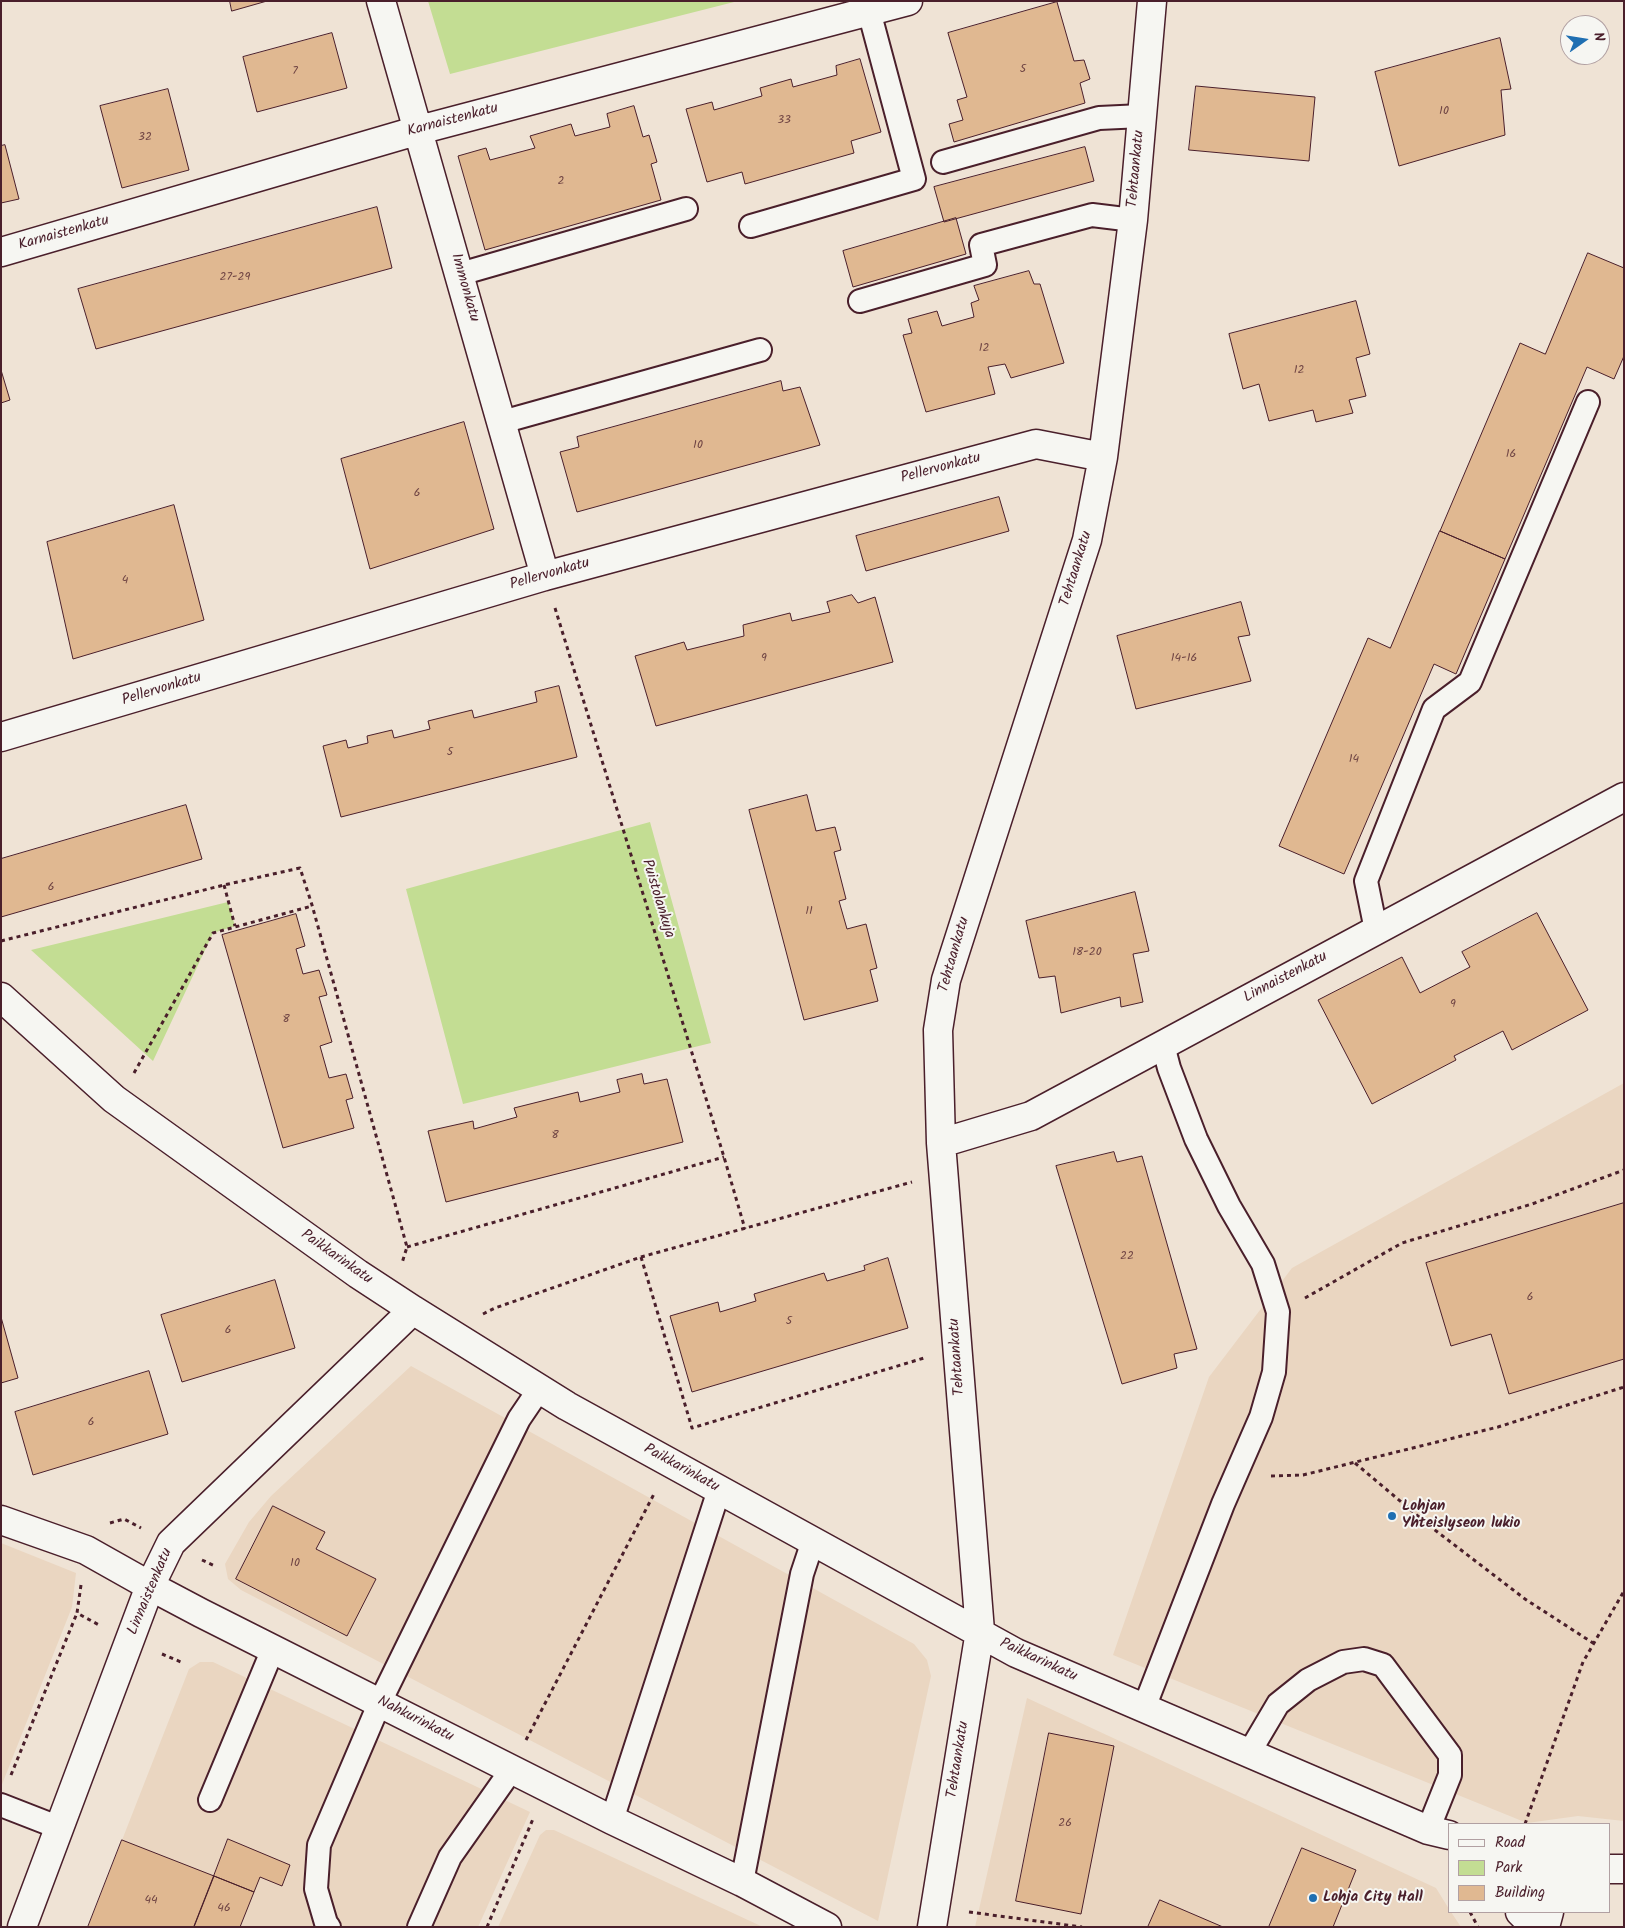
<!DOCTYPE html>
<html>
<head>
<meta charset="utf-8">
<style>
  body { margin:0 }
  #map { position:relative; width:1625px; height:1928px; overflow:hidden; background:#efe3d5; font-family:Kalam,sans-serif }
  canvas { display:block }
  .frame { position:absolute; inset:0; border:2px solid #4a1f2b; pointer-events:none }
  .legend { position:absolute; left:1448px; top:1823px; width:162px; height:90px; box-sizing:border-box; background:#f6f6f2; border:1px solid #b1a0a2; margin:0; padding:6px 9px; list-style:none; font-size:15px; color:#4a1f2b }
  .legend li { display:flex; align-items:center; gap:10px; height:25px }
  .legend b { width:25px; border:1px solid #b1a0a2 }
  .north { position:absolute; left:1560px; top:15px; width:50px; height:50px; box-sizing:border-box; background:#f6f6f2; border:1px solid #b1a0a2; border-radius:50%; rotate:77deg; font-size:14px; font-weight:700; line-height:20px; text-align:center; color:#4a1f2b }
  .north::after { content:''; display:block; margin:auto; width:18px; height:22px; background:#1f6fb2; clip-path:polygon(50% 0,100% 100%,50% 72%,0 100%) }
</style>
</head>
<body>
<div id="map">
<canvas width="1625" height="1928"></canvas>
<div class="frame"></div>
<ul class="legend">
<li><b style="height:6px;background:#f6f6f2"></b>Road</li>
<li><b style="height:14px;background:#c3dd93"></b>Park</li>
<li><b style="height:14px;background:#e0b891"></b>Building</li>
</ul>
<div class="north">N</div>
</div>
<script>
const g = document.querySelector('canvas').getContext('2d');
g.lineJoin = 'round';
function fill(path, color) { g.fillStyle = color; g.fill(path, 'evenodd'); }
function strokePath(path, color, width, dash) { g.strokeStyle = color; g.lineWidth = width; g.lineCap = dash ? 'butt' : 'round'; g.setLineDash(dash || []); g.stroke(path); }
function write(font, color, halo, rows, align = 'center') {
  g.font = font + ' Kalam,sans-serif'; g.lineWidth = 4; g.setLineDash([]); g.textBaseline = 'middle'; g.strokeStyle = halo; g.fillStyle = color; for (const [text, x, y, turn = 0] of rows) {
    g.save(); g.translate(x, y); g.rotate((+turn || 0) * Math.PI / 180); g.textAlign = isNaN(turn) ? turn : align; if (halo) g.strokeText(text, 0, 0); g.fillText(text, 0, 0); g.restore();
  }
}
fill(new Path2D(`
  M1624,1083V1821L1578,1816L1527,1823L1113,1655L1209,1377L1292,1268Z
  M411,1366L914,1644L927,1660L931,1676L878,1921L241,1590L228,1579L225,1564L249,1522L271,1496Z
  M1,1543L76,1573L72,1607L1,1787Z
  M200,1662H213L530,1812L478,1927H88L189,1669Z
  M1027,1698L1436,1888L1449,1909V1912H1451L1461,1927H975Z
  M546,1830H554L763,1927H498L540,1835Z`), '#ead6c1');
fill(new Path2D(`
  M428,1H738L450,74Z
  M650,822L711,1043L463,1104L406,889Z
  M228,902L235,926L213,933L153,1061L31,950Z`), '#c3dd93');
const building = new Path2D(`
  M230,1H267L232,11Z
  M1057,2L1074,61L1084,60L1090,79L1080,83L1085,103L954,142L949,124L963,120L957,100L967,97L948,33Z
  M332,33L347,88L257,112L243,57Z
  M1500,38L1511,89L1501,90L1505,135L1399,166L1375,72Z
  M860,59L881,132L851,141L854,153L745,184L742,172L707,182L686,109L712,102L714,110L762,96L760,88L791,79L793,87L837,75L836,66Z
  M1196,86L1315,97L1309,161L1189,150Z
  M168,89L189,170L122,188L100,106Z
  M634,106L643,137L649,135L657,162L651,164L661,200L485,250L458,156L486,148L490,160L535,148L530,136L571,124L575,136L610,127L607,114Z
  M5,145L19,199L1,203V146Z
  M1085,147L1094,181L944,222L934,187Z
  M377,207L392,268L96,349L78,289Z
  M956,218L966,254L853,287L843,251Z
  M1588,253L1624,268V356L1614,379L1587,367L1505,559L1440,531L1520,343L1545,354Z
  M1029,271L1034,284H1040L1064,363L1011,378L1005,364L988,367L995,394L926,412L903,335L912,333L908,319L937,311L942,326L974,317L971,303L979,300L974,286Z
  M1356,301L1370,354L1356,358L1366,396L1349,400L1353,413L1316,422L1313,410L1269,421L1259,384L1243,389L1229,334Z
  M1,370L10,400L1,403Z
  M781,381L783,391L800,387L820,445L577,512L560,452L579,447L577,437Z
  M464,422L494,529L370,569L341,459Z
  M999,497L1009,531L866,571L856,536Z
  M174,505L204,620L73,659L47,542Z
  M1440,531L1505,559L1456,674L1434,664L1344,874L1279,846L1368,638L1390,648Z
  M852,595L858,603L875,597L893,662L656,726L635,656L684,642L687,650L744,636L743,625L790,613L792,621L830,612L827,602Z
  M1241,602L1250,635L1238,637L1251,681L1136,709L1117,636Z
  M559,686L577,757L341,817L323,746L346,740L348,748L368,743L367,736L392,730L394,738L430,729L428,721L472,710L474,718L537,702L535,692Z
  M807,795L816,831L835,827L841,850L834,852L846,899L839,901L847,929L866,924L877,968L870,970L878,1001L804,1020L749,810Z
  M186,805L202,859L1,917V859Z
  M1135,892L1149,951L1133,954L1143,1002L1121,1007L1120,997L1061,1013L1055,976L1039,978L1026,921Z
  M1537,913L1588,1010L1512,1050L1503,1031L1454,1056L1456,1060L1372,1104L1318,1000L1402,957L1420,993L1470,967L1462,952Z
  M296,914L305,946L296,949L303,974L319,970L327,995L319,997L332,1042L320,1046L329,1078L346,1074L353,1098L346,1100L354,1128L283,1148L222,935Z
  M642,1074L644,1084L667,1079L683,1142L446,1202L428,1131L473,1121L474,1129L517,1117L514,1108L578,1092L580,1102L620,1092L617,1080Z
  M1114,1152L1117,1162L1142,1156L1197,1349L1174,1354L1177,1368L1122,1384L1056,1166Z
  M1624,1203V1359L1509,1394L1491,1334L1451,1346L1426,1263Z
  M888,1258L908,1328L692,1392L670,1316L718,1302L720,1312L756,1301L754,1294L824,1273L827,1281L865,1270L864,1266Z
  M275,1280L295,1348L182,1382L161,1315Z
  M1,1317L18,1378L1,1383Z
  M149,1371L168,1434L33,1475L15,1412Z
  M273,1506L325,1532L316,1549L376,1579L347,1636L236,1579Z
  M1049,1733L1114,1746L1081,1914L1016,1901Z
  M228,1839L290,1865L282,1886L260,1877L254,1892L214,1876Z
  M122,1840L214,1876L194,1927H88Z
  M1302,1848L1356,1870L1333,1927H1269Z
  M214,1876L254,1892L240,1927H194Z
  M1160,1900L1223,1927H1148Z`);
fill(building, '#e0b891');
strokePath(building, '#4a1f2b', 1);
const service = new Path2D(`
  M943,162L1099,118L1142,116
  M751,226L914,179L869,11
  M460,274L686,209
  M860,301L985,265L981,245L1092,215L1133,220
  M502,422L760,350
  M1376,930L1366,881L1434,709L1470,682L1588,402
  M1144,1708L1223,1504L1261,1417L1274,1372L1278,1312L1263,1264L1229,1206L1196,1139L1169,1068L1163,1045
  M1249,1753L1278,1704L1308,1680L1343,1662L1364,1659L1383,1665L1450,1755V1775L1428,1830
  M210,1800L273,1649
  M1,1805L60,1828
  M612,1820L719,1490
  M742,1882L802,1574L813,1541
  M329,1927L326,1923L316,1889L319,1845L380,1702L519,1419L540,1388
  M419,1927L450,1857L512,1769`);
const minor = new Path2D(`
  M381,1L545,576
  M1,252L419,130L908,1
  M1,737L545,576L1036,444L1103,457
  M1,997L114,1099L358,1274L413,1310L567,1406L1016,1653L1428,1830L1449,1835
  M941,1143L1031,1116L1624,797
  M1,1520L86,1550L150,1586L201,1613L612,1820L742,1882L827,1927
  M1520,1912L1535,1927
  M22,1927L150,1586L171,1543L413,1310
  M932,1927L980,1631L941,1143L938,1030L946,980L1087,540L1103,457L1133,220L1152,1`);
const secondary = new Path2D(`
  M1609,1869H1624
  M1545,1927L1549,1912`);
strokePath(service, '#4a1f2b', 26);
strokePath(minor, '#4a1f2b', 31);
strokePath(secondary, '#4a1f2b', 31);
strokePath(new Path2D(`
  M555,608L724,1157L745,1229
  M224,885L235,926
  M1,941L224,885L300,868L312,905L407,1247L402,1263
  M134,1073L213,933L312,906
  M407,1247L724,1157
  M641,1257L692,1428L924,1358
  M1305,1298L1402,1243L1532,1204L1624,1170
  M483,1314L495,1308L641,1257L912,1182
  M1355,1463L1431,1527L1525,1599L1593,1643
  M1271,1476L1303,1475L1498,1427L1624,1387
  M110,1523L124,1519L141,1528
  M202,1560L215,1566
  M81,1585L77,1613L99,1625
  M162,1654L181,1662
  M526,1740L655,1492
  M11,1775L77,1613
  M1525,1824L1583,1662L1624,1591
  M969,1912L1082,1927
  M1470,1912L1478,1927
  M487,1927L533,1819`), '#4a1f2b', 3, [4, 4]);
strokePath(service, '#f6f6f2', 22);
strokePath(minor, '#f6f6f2', 28);
strokePath(secondary, '#f6f6f2', 28);
for (const [x, y, r, color] of [
  [1392,1516,5,"#1f6fb2"],
  [1313,1898,5,"#1f6fb2"]
]) { const dot = new Path2D(); dot.arc(x, y, r, 0, 2 * Math.PI); g.fillStyle = color; g.fill(dot); strokePath(dot, '#f6f6f2', 2); }
write('12px', '#704544', null, [
  ["5",1023,70],
  ["7",295,72],
  ["10",1444,112],
  ["33",784,121],
  ["32",145,138],
  ["2",561,182],
  ["27-29",235,278],
  ["12",984,349],
  ["12",1299,371],
  ["10",698,446],
  ["16",1511,455],
  ["6",417,494],
  ["4",125,581],
  ["9",764,659],
  ["14-16",1184,659],
  ["5",450,753],
  ["14",1354,760],
  ["6",51,888],
  ["11",809,912],
  ["18-20",1087,953],
  ["9",1453,1005],
  ["8",286,1020],
  ["8",555,1136],
  ["22",1127,1257],
  ["6",1530,1298],
  ["5",789,1322],
  ["6",228,1331],
  ["6",91,1423],
  ["10",295,1564],
  ["26",1065,1824],
  ["44",151,1901],
  ["46",224,1909]
]);
write('15px', '#4a1f2b', '#f6f6f2', [
  ["Karnaistenkatu",453,121,-15],
  ["Tehtaankatu",1137,169,-85],
  ["Karnaistenkatu",64,234,-16],
  ["Immonkatu",464,288,74],
  ["Pellervonkatu",941,469,-15],
  ["Tehtaankatu",1077,569,-73],
  ["Pellervonkatu",550,575,-16],
  ["Pellervonkatu",162,690,-17],
  ["Puistolankuja",657,899,73],
  ["Tehtaankatu",955,955,-74],
  ["Linnaistenkatu",1286,978,-28],
  ["Paikkarinkatu",336,1258,35],
  ["Tehtaankatu",958,1357,-94],
  ["Paikkarinkatu",681,1469,29],
  ["Linnaistenkatu",151,1592,-67],
  ["Paikkarinkatu",1038,1661,25],
  ["Nahkurinkatu",415,1720,27],
  ["Tehtaankatu",959,1760,-81]
]);
write('bold 15px', '#4a1f2b', '#f6f6f2', [
  ["Lohjan",1402,1507],
  ["Yhteislyseon lukio",1402,1524],
  ["Lohja City Hall",1323,1898]
], 'left');
</script>
</body>
</html>
